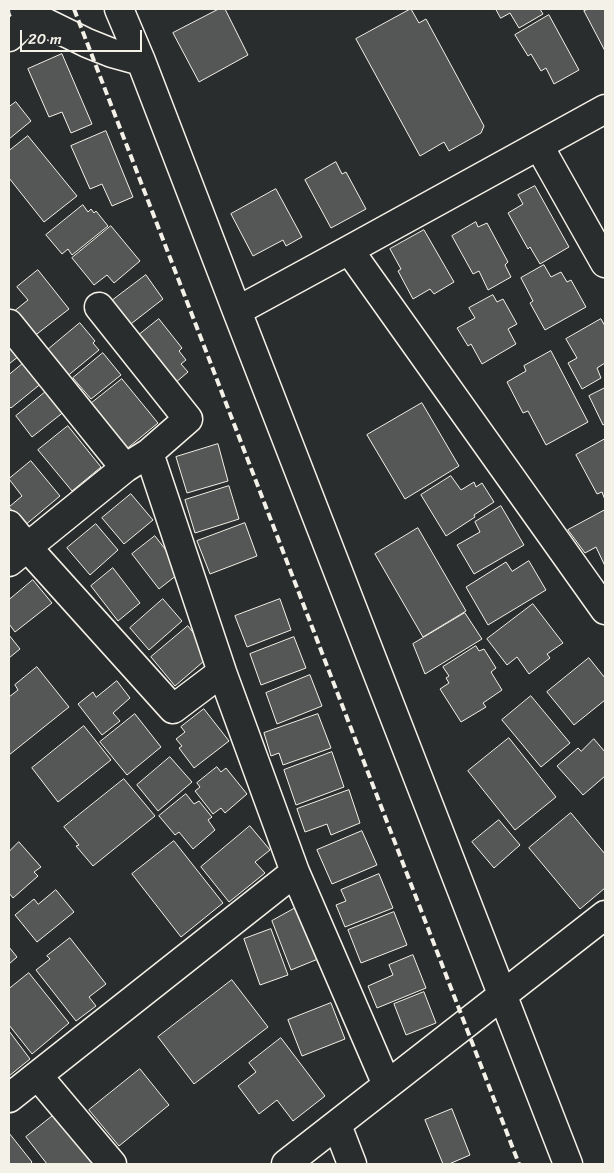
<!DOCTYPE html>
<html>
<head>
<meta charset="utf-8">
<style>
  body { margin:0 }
  #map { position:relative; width:614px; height:1173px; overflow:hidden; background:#2a2d2e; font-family:Sriracha,sans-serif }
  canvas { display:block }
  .frame { position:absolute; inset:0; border:10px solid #f4f1e8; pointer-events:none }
  .scale { position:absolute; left:20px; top:30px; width:122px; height:22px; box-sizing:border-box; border:2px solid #f4f1e8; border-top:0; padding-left:6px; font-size:15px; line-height:18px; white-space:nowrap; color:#f4f1e8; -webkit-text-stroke:4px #2a2d2e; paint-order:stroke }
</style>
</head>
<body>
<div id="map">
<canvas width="614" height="1173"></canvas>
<div class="frame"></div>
<div class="scale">20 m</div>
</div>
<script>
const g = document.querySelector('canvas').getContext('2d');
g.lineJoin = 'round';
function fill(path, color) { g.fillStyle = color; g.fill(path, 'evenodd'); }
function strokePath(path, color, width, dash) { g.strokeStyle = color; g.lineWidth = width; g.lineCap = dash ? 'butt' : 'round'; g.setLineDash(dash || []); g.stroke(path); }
const building = new Path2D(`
  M219,9H225L248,55L199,82L173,33Z
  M411,9L419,23L426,19L484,126L481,133L449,151L444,142L420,156L356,39Z
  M496,9H540L543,14L519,28L510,13L501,18Z
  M589,9H605V51L584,11Z
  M549,15L579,70L554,84L546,68L541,71L531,54L528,56L515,35Z
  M62,54L92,124L71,133L62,112L49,117L28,69Z
  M16,102L31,121L9,139V107Z
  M106,131L133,197L112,206L102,184L90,189L71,146Z
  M28,136L77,196L44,222L9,178V151Z
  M336,162L342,174L346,172L366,209L331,228L305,180Z
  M535,186L569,247L540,264L530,247L528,249L508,213L523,204L518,195Z
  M276,189L302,237L286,246L283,240L253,256L231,214Z
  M83,205L88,212L91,209L94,213L96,211L108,226L72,255L68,249L62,254L46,235Z
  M476,222L478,227L487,223L508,262L505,265L511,277L488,290L479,271L473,274L452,236Z
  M111,226L140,261L114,283L107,275L94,285L72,258Z
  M424,230L454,282L434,294L430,289L413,299L398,271L401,269L390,249Z
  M544,265L551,277L561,272L567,282L571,280L586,307L545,330L530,303L533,301L521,278Z
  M38,270L69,309L33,337L13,312L28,300L17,287Z
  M146,275L163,299L127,327L109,303Z
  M493,295L497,302L503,299L517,324L508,329L516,344L482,364L471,344L468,346L457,328L475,318L469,308Z
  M159,319L182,348L179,351L186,360L181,364L188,372L168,389L130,342Z
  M601,319L605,326V363L597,368L601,378L582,389L568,363L577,358L566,339Z
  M80,323L95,341L93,343L99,350L65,378L44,353Z
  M9,343L19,356L9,364Z
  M551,351L588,422L546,445L528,411L523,413L507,382L526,371L524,366Z
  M103,353L121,375L91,399L73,378Z
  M26,361L43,382L11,408L9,406V375Z
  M122,379L158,423L124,451L88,406Z
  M605,388V424L603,425L589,396Z
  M48,390L65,411L32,437L16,416Z
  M422,403L459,466L405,499L367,435Z
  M68,426L101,467L72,491L38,450Z
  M605,439V500L602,492L597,494L576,455Z
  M218,444L228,481L187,493L176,457Z
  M31,461L60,496L24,526L9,507L22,496L9,479Z
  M451,476L461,490L474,482L476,487L482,483L494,502L474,515L475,517L446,536L421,495Z
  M229,486L239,519L195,533L185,500Z
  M131,494L153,520L124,544L102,518Z
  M501,506L524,545L474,574L457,545L480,532L475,522Z
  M605,510V566L596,547L585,553L568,530Z
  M245,523L257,556L210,574L197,541Z
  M96,524L118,550L90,575L67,548Z
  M418,528L466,611L423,637L375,554Z
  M155,536L182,571L159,589L132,554Z
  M529,561L546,590L488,625L466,587L506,562L512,571Z
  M113,568L140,603L118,621L91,586Z
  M33,580L52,603L15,632L9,624V600Z
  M163,599L182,621L149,650L130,628Z
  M280,599L291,630L247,647L235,616Z
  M533,604L563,643L547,654L550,658L529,674L517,657L507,665L487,639Z
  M465,613L482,639L425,674L413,644Z
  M188,626L211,655L175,686L151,657Z
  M9,635L20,649L9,658Z
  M294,637L306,668L261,685L250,654Z
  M476,646L479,651L484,649L496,668L491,672L502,690L483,703L486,707L461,722L440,689L449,683L446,678L449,676L443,667Z
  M589,658L605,678V700L574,725L547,692Z
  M37,667L69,707L9,755V697L18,690L15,685Z
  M310,675L322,706L277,724L266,693Z
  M117,681L130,698L113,713L120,721L102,735L78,704L93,692L96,697Z
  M531,696L570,743L541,767L502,720Z
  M204,709L229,741L194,768L179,748L182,746L176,739L185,732L181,727Z
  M135,714L161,747L127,775L100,742Z
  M318,714L331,748L283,765L279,753L271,756L264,733Z
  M84,726L111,760L58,802L32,768Z
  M509,738L556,797L515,830L468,771Z
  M594,739L605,752V776L583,795L557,766L578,748L581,751Z
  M332,752L344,787L296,805L284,770Z
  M170,757L192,782L158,811L137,785Z
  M217,767L221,772L226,768L247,794L225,813L221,808L213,814L195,791L200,787L197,783Z
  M124,779L155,816L93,866L76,846L79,845L64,827Z
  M349,790L360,823L331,835L327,824L305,832L297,809Z
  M186,794L194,804L199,801L212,817L208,820L215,830L193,849L179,832L175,835L159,816Z
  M571,813L605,854V888L580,909L529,848Z
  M499,820L520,845L494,868L472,842Z
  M250,826L270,850L255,862L265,873L229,902L201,867Z
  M362,831L377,865L332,884L317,850Z
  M174,841L223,903L181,937L132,874Z
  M19,842L41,867L34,872L38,876L13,898L9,893V852Z
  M379,874L393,908L345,927L336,905L346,901L341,890Z
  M56,890L74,912L37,942L15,915L34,899L38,904Z
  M299,906L318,959L291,970L272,921Z
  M394,912L407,945L361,963L348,930Z
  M271,929L288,975L260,985L244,939Z
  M70,938L106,984L89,997L96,1006L76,1021L36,970L50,959L47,956Z
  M9,947L17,957L9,964Z
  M413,955L426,988L377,1008L368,986L393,975L389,965Z
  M29,973L69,1023L32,1054L9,1025V989Z
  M232,980L268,1027L194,1084L158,1037Z
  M424,992L436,1023L406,1035L394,1004Z
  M331,1003L345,1039L302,1056L288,1020Z
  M9,1031L30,1059L9,1076Z
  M281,1038L325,1096L293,1121L277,1100L259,1114L238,1086L256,1072L249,1063Z
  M140,1069L169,1105L119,1146L89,1110Z
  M452,1109L470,1155L449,1164H443L425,1120Z
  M59,1111L97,1159L90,1164H47L26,1137Z
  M9,1133L32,1162L30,1164H9Z`);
fill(building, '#555756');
strokePath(building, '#f4f1e8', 1);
const minor = new Path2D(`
  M24,9L32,16L87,43L112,53L141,61
  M119,9L141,61L237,311L568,1164
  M9,37L32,16
  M539,146L605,263
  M349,250L605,610
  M237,311L349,250L605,109
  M9,324L125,468
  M149,453L222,672L295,872L387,1085
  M9,525L27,547L173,709L222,672
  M9,562L125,468L149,453L188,419L99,307
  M38,1076L112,1164
  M9,1098L295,872
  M337,1125L352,1164
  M286,1164L605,915`);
strokePath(minor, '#f4f1e8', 31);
strokePath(minor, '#2a2d2e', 28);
strokePath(new Path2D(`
  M74,9C223,394 370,779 519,1164`), '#f4f1e8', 4, [8, 4]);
</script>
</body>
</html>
